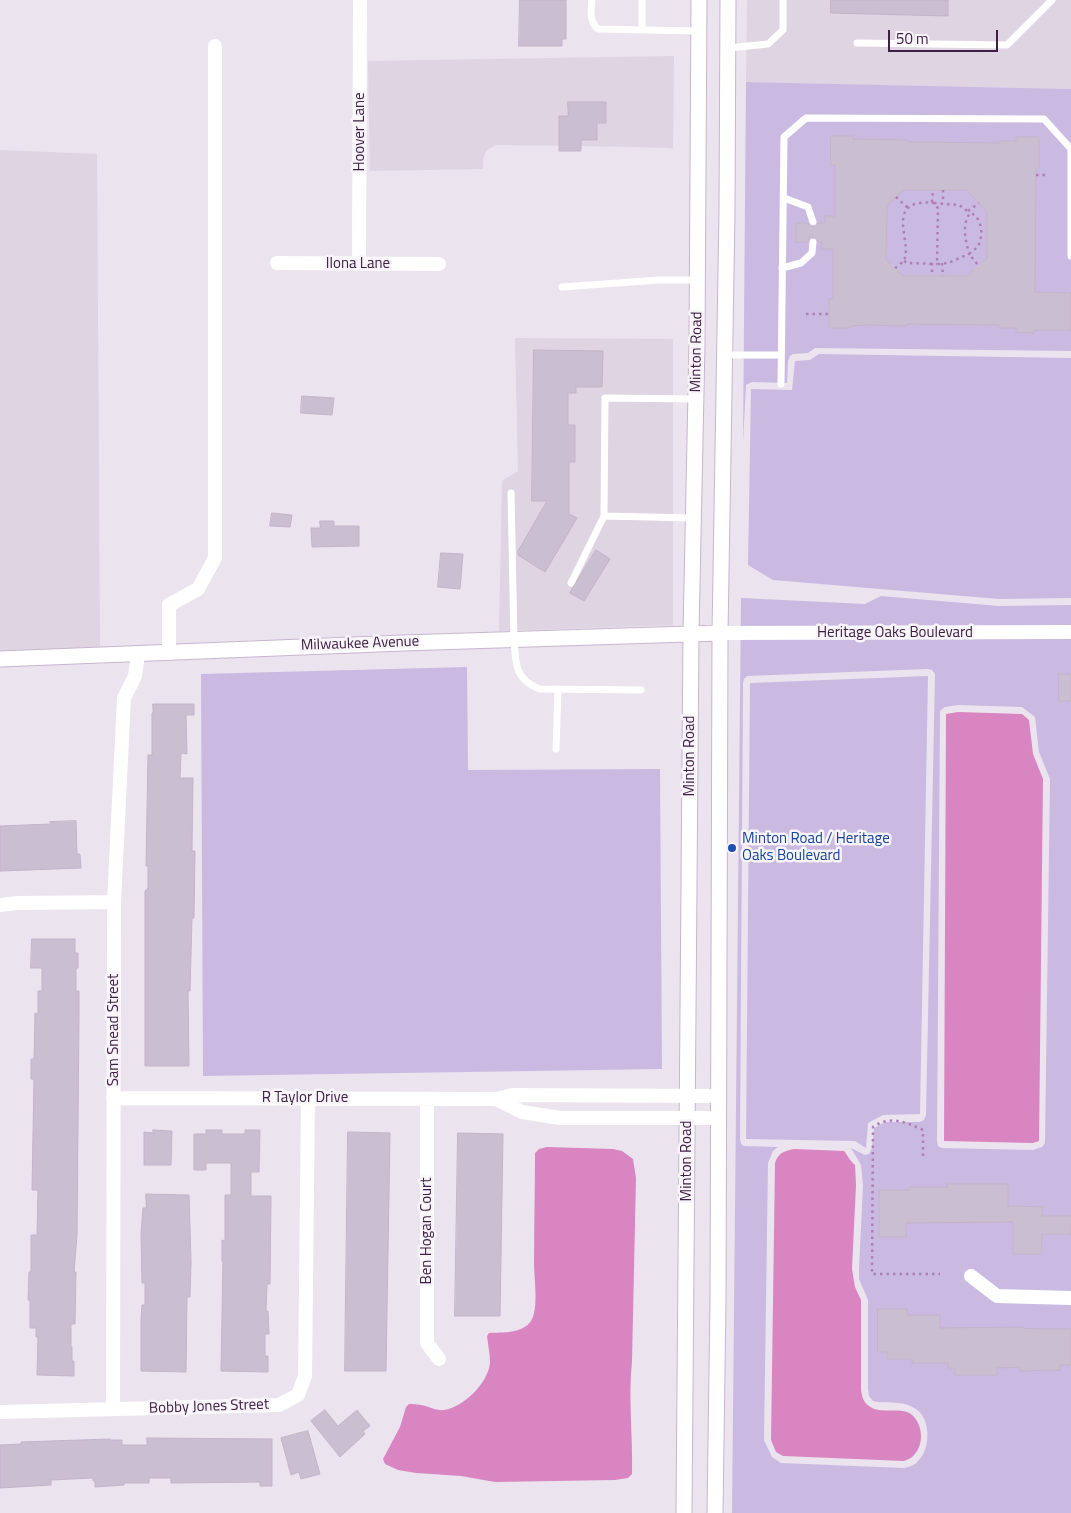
<!DOCTYPE html>
<html>
<head>
<meta charset="utf-8">
<style>
  body { margin:0 }
  #map { position:relative; width:1071px; height:1513px; overflow:hidden; background:#ebe3ee; font-family:"Titillium Web",sans-serif }
  canvas { display:block }
  .scale { position:absolute; left:888px; top:30px; width:110px; height:22px; box-sizing:border-box; border:2px solid #3d2042; border-top:0; padding-left:6px; font-size:15px; line-height:18px; white-space:nowrap; color:#3d2042; -webkit-text-stroke:4px #f8f4fa; paint-order:stroke }
</style>
</head>
<body>
<div id="map">
<canvas width="1071" height="1513"></canvas>
<div class="scale">50 m</div>
</div>
<script>
const g = document.querySelector('canvas').getContext('2d');
g.lineJoin = 'round';
function fill(path, color) { g.fillStyle = color; g.fill(path, 'evenodd'); }
function strokePath(path, color, width, dash) { g.strokeStyle = color; g.lineWidth = width; g.lineCap = dash ? 'butt' : 'round'; g.setLineDash(dash || []); g.stroke(path); }
function write(font, color, halo, rows, align = 'center') {
  g.font = font + ' "Titillium Web",sans-serif'; g.lineWidth = 5; g.setLineDash([]); g.textBaseline = 'middle'; g.strokeStyle = halo; g.fillStyle = color; for (const [text, x, y, turn = 0] of rows) {
    g.save(); g.translate(x, y); g.rotate((+turn || 0) * Math.PI / 180); g.textAlign = isNaN(turn) ? turn : align; if (halo) g.strokeText(text, 0, 0); g.fillText(text, 0, 0); g.restore();
  }
}
fill(new Path2D(`
  M747,0H1071V89L746,82Z
  M674,56L673,149L670,148L582,146L497,145L490,148L486,151L483,159V169L370,171L368,61Z
  M0,150L97,154L100,647L0,651Z
  M515,338L673,339V625L499,631L502,481L518,471Z`), '#ded4e2');
fill(new Path2D(`
  M746,82L1071,89V351L815,348L808,353L793,354L790,356L788,361L787,383L752,382L746,385L743,443ZM897,183L984,192L994,204L990,271L965,283L890,278L880,264V198Z
  M899,190H973L976,200L981,205H988L987,262L983,265L981,263L973,270L975,273L972,276H898V271L891,264L886,265L887,201Z
  M819,354L1071,358V598L999,599L773,580L748,565L751,389L792,390L795,361L810,360Z
  M881,596L999,606L1071,605V1513H732L741,598L865,604ZM928,669L932,670L935,674L926,1115L924,1120L920,1122H885L874,1128L872,1148L869,1154L865,1155L851,1148L861,1165L863,1185L859,1268V1279L868,1300V1389L869,1396L873,1401L878,1402C890,1403 905,1401 916,1409C931,1419 931,1449 918,1461C915,1465 909,1467 904,1468L781,1463L772,1457L764,1440L768,1163L773,1151L778,1147L744,1146L741,1144L740,1139L743,683L744,679L747,676ZM958,705L1022,707L1035,717L1039,752L1050,779L1045,1143L1042,1147L1033,1150L942,1148L938,1146L937,1141L940,711L945,707Z
  M467,667L468,770L660,769L662,1069L203,1076L201,674Z
  M928,676L920,1114L883,1115L868,1123L866,1148L855,1141L746,1139L750,683Z`), '#cabae2');
fill(new Path2D(`
  M958,712L1022,714L1029,720L1033,754L1043,779L1039,1141L1033,1143L944,1141L946,714Z
  M547,1147L613,1149L622,1151L633,1159L636,1178L632,1361C628,1398 633,1436 632,1474L628,1478L615,1480L495,1482L461,1476L416,1473L398,1470L385,1464L383,1459L400,1427L406,1407L409,1404C413,1404 417,1404 421,1405C429,1406 435,1411 444,1410C464,1407 488,1383 490,1363C490,1354 488,1344 487,1336L489,1333C503,1332 522,1334 531,1321C539,1309 534,1278 534,1264C534,1227 535,1190 535,1153L539,1149Z
  M794,1149L844,1151C848,1156 850,1161 855,1165L856,1185L852,1269L855,1287L861,1300V1390C862,1396 863,1402 869,1406C879,1414 895,1408 907,1412C922,1418 926,1443 914,1455C912,1458 908,1459 904,1461L783,1456L776,1452L771,1440L775,1163C778,1153 784,1151 794,1149Z`), '#d985c1');
const building = new Path2D(`
  M520,0H566V39H562V46H519Z
  M831,0H948V16L831,13Z
  M568,102H606V123H597V140H581V151H559V116H568Z
  M831,136H853V139L907,140V142L1000,143V141H1016V137H1039V168H1036L1035,292L1071,293V330H1034V333L1016,332V328H998L999,325L906,324V326L869,325L850,326V328H829V299H833V249H822V242H818L814,237H810L808,242H796V223H808L810,226L814,227L818,223H825V216H835V165H831ZM904,190H967L987,212V258L967,276H903L886,260L887,206Z
  M534,350L603,351L602,387H576V393H568V425H575V462H569V514L577,518L545,572L518,555V551L547,501H532Z
  M302,396L334,398L332,415L301,413Z
  M272,513L292,515L290,527L270,526Z
  M320,521H334V526H359V546L312,547L311,528H320Z
  M596,550L610,559L584,601L570,593Z
  M441,553L463,554L460,589L438,587Z
  M1059,674H1071V701H1059Z
  M153,704H194V715H186L187,754L181,753L180,778H193L192,851H195L194,918H192L190,991H188L189,1066H145V891L148,888V866H146L148,755H152V713H153Z
  M76,821L77,854H80L81,868L0,871V826L51,824L50,822Z
  M32,939H75V953H78V968H76V991H79V1014L77,1235L74,1272H76L75,1324H71V1347H72V1361H74V1376L37,1375L38,1337H36V1328H30V1300H28L29,1272H31V1235H37L38,1190H32L34,1079H31V1059H34L35,1013L38,1014V991H42V968H31Z
  M153,1130L172,1131L171,1165H144V1132L153,1133Z
  M206,1130H222V1134H245V1130H260L259,1172H251V1196H271L270,1284H267L266,1311H268L269,1334H265V1356H268V1372L221,1371L223,1261H222V1240L225,1241V1195H231V1163H206V1170H194V1134H206Z
  M348,1132L390,1133L386,1371H345Z
  M458,1133L503,1134L500,1316H455Z
  M947,1184H1008V1206L1042,1207V1216H1071V1234H1042L1041,1254H1013V1222L906,1223V1237H879V1190H910V1187H947Z
  M146,1194L189,1195L191,1262L190,1297H187L186,1372L141,1371V1319L142,1305H145V1283H142L141,1234L143,1208H146Z
  M878,1309H907V1315H940V1328L1023,1327V1328L1039,1329H1071V1365H1060V1370L1020,1371V1367L997,1368V1375H955V1368H948V1363H912V1359H887V1352H878Z
  M325,1410L338,1426L357,1410L370,1426L363,1431L365,1434L340,1457L311,1421Z
  M308,1431L320,1474L301,1479L299,1472L291,1475L281,1438Z
  M147,1438L272,1439V1486H260V1482L171,1483V1478H149V1483H124V1485L95,1487V1481H93V1478L51,1480V1485L0,1488V1445L21,1444V1442L110,1439V1440H122V1445H147Z`);
fill(building, '#cabfd0');
strokePath(building, '#c3b4c9', 1);
const secondary = new Path2D(`
  M0,659L403,643L720,633
  M684,1513L691,633L697,343L699,0
  M715,1513L718,1300L720,633L727,211L728,0`);
strokePath(secondary, '#c9b5cf', 17);
strokePath(new Path2D(`
  M1036,175H1049
  M943,190V203
  M896,197L908,208
  M932,202L933,190
  M934,203L959,205L970,213
  M968,211L979,203
  M904,261L907,263L937,264
  M932,263V276
  M942,263L943,276
  M895,268C898,266 902,263 904,260C911,248 895,217 909,207C915,202 925,203 932,202L938,208L937,264L948,263L969,254C966,240 961,226 970,213C982,216 984,236 978,246C976,249 972,251 969,254L978,265
  M806,314H829
  M923,1156V1130C906,1122 890,1115 873,1127L872,1274H940`), '#ac80b5', 2.5, [2.5, 4]);
strokePath(new Path2D(`
  M592,0C591,11 589,21 598,29L698,31
  M642,30V0
  M857,43L1007,45L1052,0
  M728,48L768,44L783,30V0
  M784,198L808,207L813,222
  M782,268L801,263L812,253L813,242
  M562,287L659,280H698
  M725,355H781
  M781,384L784,137L806,118L1044,119L1071,149V256
  M511,493L514,639C516,664 514,678 539,689L641,690
  M693,518L604,516L605,398L696,399
  M571,583L604,516
  M556,749L558,689`), '#fff', 7);
strokePath(new Path2D(`
  M277,263L439,264
  M359,264L360,0
  M720,633L1071,632
  M169,653V605L198,589L215,558V46
  M0,905L17,903L114,902
  M113,1098L496,1099L512,1095L718,1096
  M427,1099V1343L439,1359
  M496,1099L522,1112L560,1118H718
  M971,1276L997,1296L1071,1298
  M113,1409L114,902L124,698L135,676L138,654
  M0,1412L279,1405L298,1395L305,1376L308,1098`), '#fff', 14);
strokePath(secondary, '#fff', 15);
for (const [x, y, r, color] of [
  [732,848,5,"#1a4fb4"]
]) { const dot = new Path2D(); dot.arc(x, y, r, 0, 2 * Math.PI); g.fillStyle = color; g.fill(dot); strokePath(dot, '#f8f4fa', 2); }
write('15px', '#3d2042', '#f8f4fa', [
  ["Hoover Lane",360,132,-90],
  ["Ilona Lane",358,264],
  ["Minton Road",697,352,-89],
  ["Heritage Oaks Boulevard",895,633],
  ["Milwaukee Avenue",360,644,-2],
  ["Minton Road",690,756,-90],
  ["Sam Snead Street",114,1030,-90],
  ["R Taylor Drive",305,1098],
  ["Minton Road",687,1161,-90],
  ["Ben Hogan Court",427,1231,-90],
  ["Bobby Jones Street",209,1407,-2]
]);
write('15px', '#164399', '#f8f4fa', [
  ["Minton Road / Heritage",742,839],
  ["Oaks Boulevard",742,856]
], 'left');
</script>
</body>
</html>
